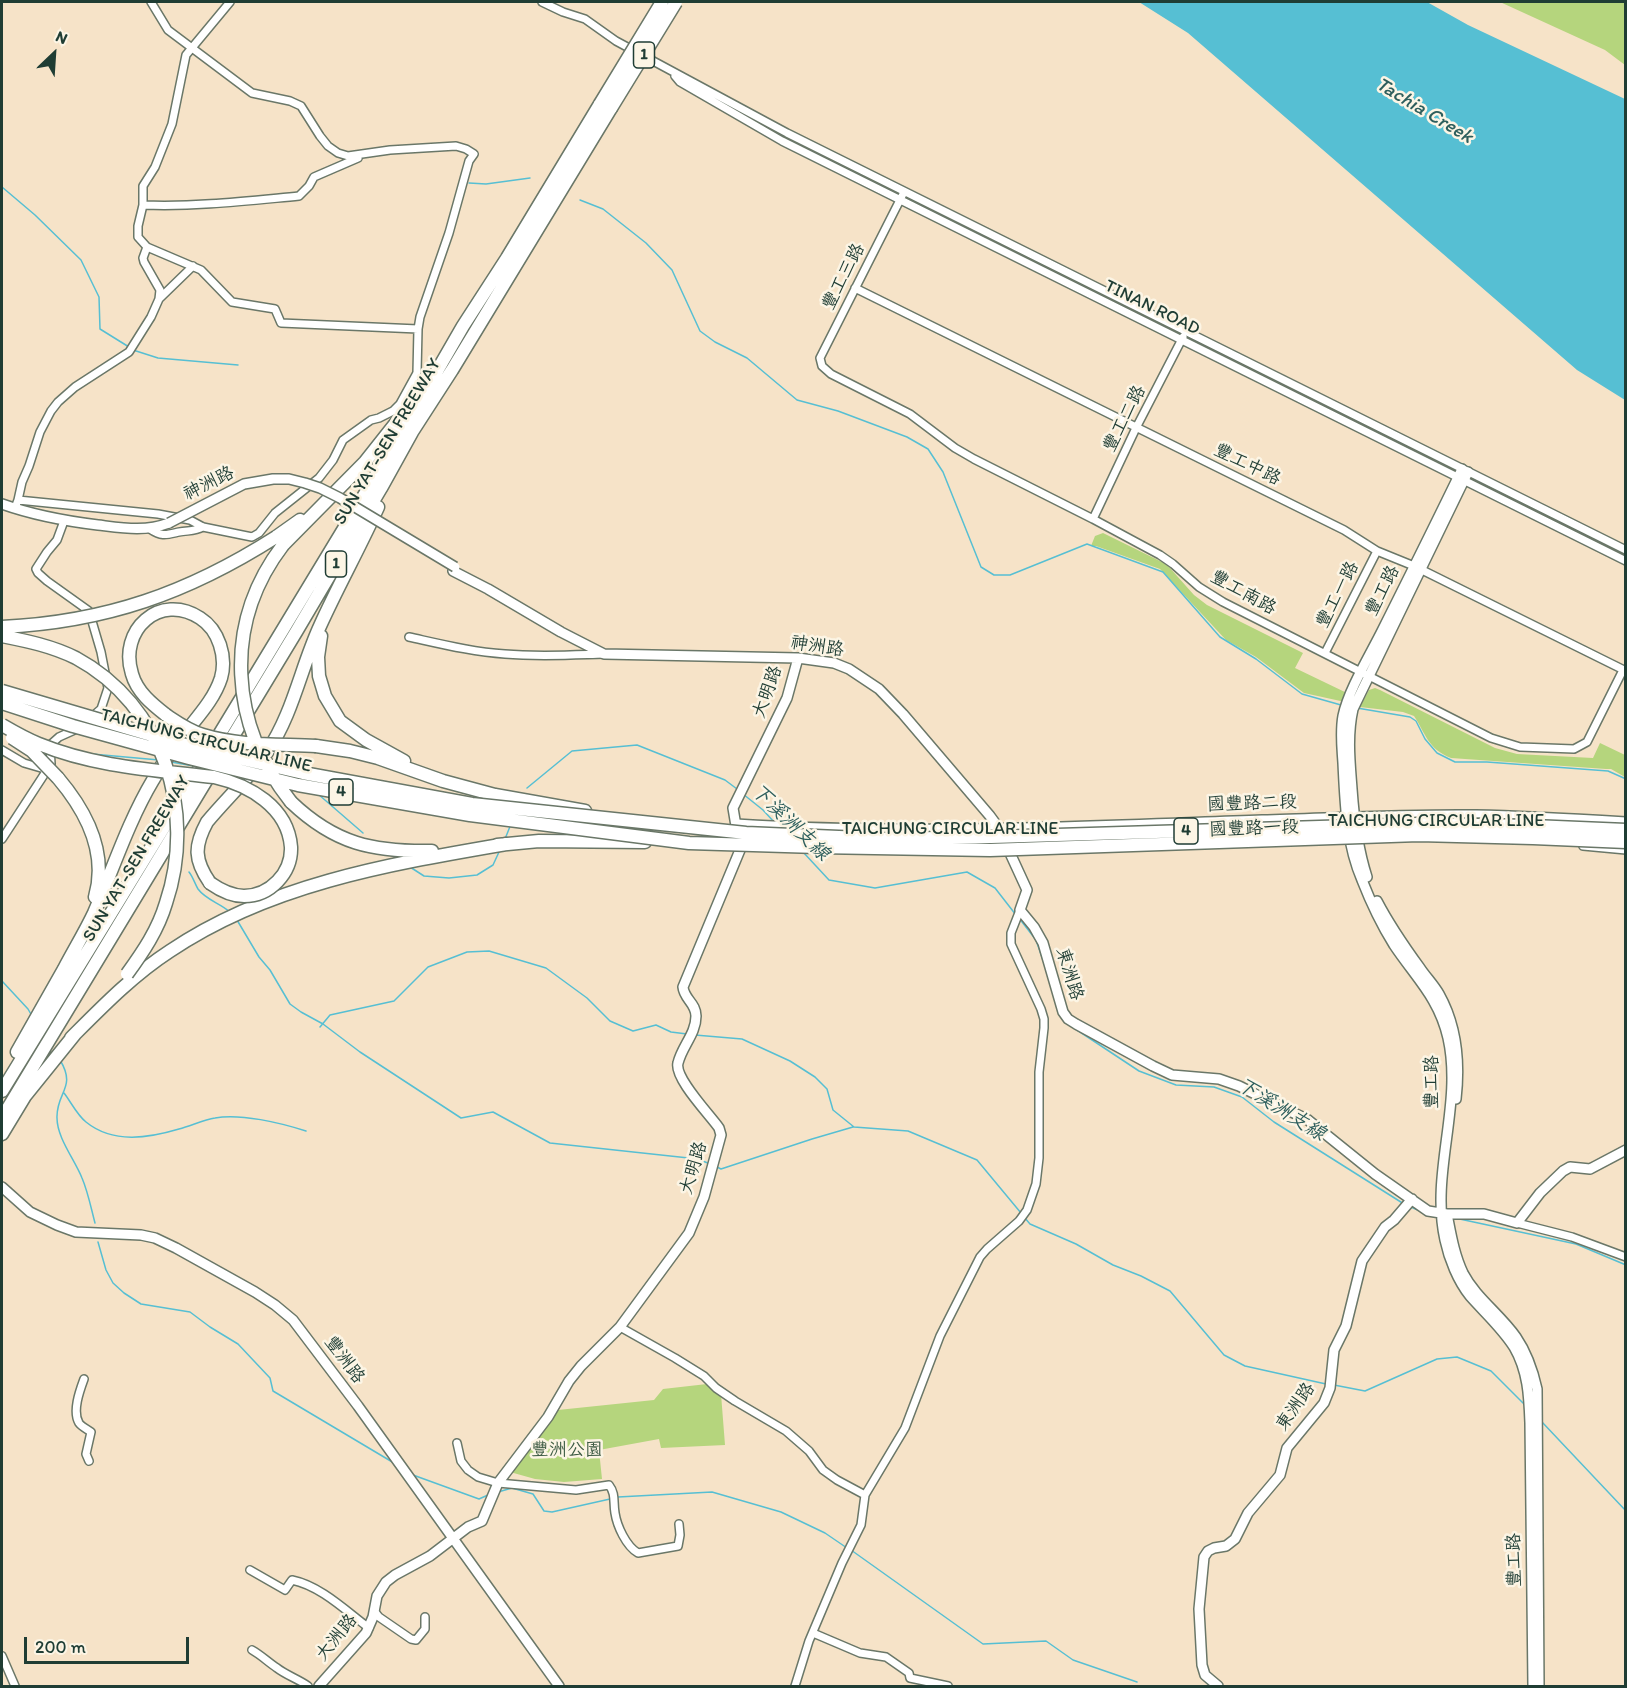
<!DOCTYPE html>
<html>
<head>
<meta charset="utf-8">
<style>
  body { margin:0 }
  #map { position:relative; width:1627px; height:1688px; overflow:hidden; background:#f6e3c8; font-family:Itim,sans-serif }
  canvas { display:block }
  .frame { position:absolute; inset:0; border:3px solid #1f3d34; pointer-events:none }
  .north { position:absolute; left:24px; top:24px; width:60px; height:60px; -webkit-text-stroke:4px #fcf5e5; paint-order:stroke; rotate:25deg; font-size:16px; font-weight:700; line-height:24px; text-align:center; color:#1f3d34 }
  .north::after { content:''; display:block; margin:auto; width:21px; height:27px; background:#1f3d34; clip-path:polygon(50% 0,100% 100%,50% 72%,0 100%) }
  .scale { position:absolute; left:24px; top:1637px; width:165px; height:27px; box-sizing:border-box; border:3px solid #1f3d34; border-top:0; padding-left:8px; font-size:18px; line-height:21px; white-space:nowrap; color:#1f3d34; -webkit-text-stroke:4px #fcf5e5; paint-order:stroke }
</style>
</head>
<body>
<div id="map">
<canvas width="1627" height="1688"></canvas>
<div class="frame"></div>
<div class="north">N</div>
<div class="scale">200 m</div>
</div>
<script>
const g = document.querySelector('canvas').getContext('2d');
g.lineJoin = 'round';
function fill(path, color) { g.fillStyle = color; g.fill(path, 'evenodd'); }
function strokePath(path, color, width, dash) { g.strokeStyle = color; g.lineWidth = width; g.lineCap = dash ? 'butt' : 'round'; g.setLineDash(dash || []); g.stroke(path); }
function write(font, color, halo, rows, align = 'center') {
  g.font = font + ' Itim,"LXGW WenKai TC",sans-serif'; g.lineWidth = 5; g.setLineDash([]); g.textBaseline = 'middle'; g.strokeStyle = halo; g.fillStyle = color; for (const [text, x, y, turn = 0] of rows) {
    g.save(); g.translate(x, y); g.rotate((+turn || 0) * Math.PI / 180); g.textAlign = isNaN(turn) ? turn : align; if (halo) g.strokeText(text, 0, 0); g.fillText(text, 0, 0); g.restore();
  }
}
fill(new Path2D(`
  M1500,2H1625V65L1605,50Z
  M1103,533L1162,562L1169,567L1194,595L1207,605L1303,653L1295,668L1349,694L1345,702L1304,693L1256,657L1226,640L1160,569L1096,546H1091L1095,536Z
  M1375,688L1380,690L1495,748L1517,754L1593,758L1600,743L1625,755V777L1611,769H1606L1451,758C1428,749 1426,734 1414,716L1403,712L1360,707L1369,690Z
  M707,1384L721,1394L725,1445L661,1448L659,1439L599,1450L602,1479L564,1482L535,1479L510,1472L558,1410L654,1400L663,1389Z`), '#b5d57d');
fill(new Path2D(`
  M1139,2H1427L1468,25L1625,99V400L1577,370L1188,33Z`), '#56bfd3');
strokePath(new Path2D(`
  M469,183L486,184L530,178
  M2,187L35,215L81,260L99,297L100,329L129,347
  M580,200L603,209L646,243L672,270L700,331L715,342L747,358L797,400L838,411L907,437L928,449L943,472L981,567L994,575H1010L1087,544L1163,572L1220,637L1256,659L1302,694L1341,705
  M133,350L158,358L238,365
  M1357,708L1410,717L1416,721L1425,739L1437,753L1455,762H1487L1608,771L1626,779
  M92,754L159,760
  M171,762L194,766
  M527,788L572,751L637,745L725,780L737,789
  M318,794L363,833
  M743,794L763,810L775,823
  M505,839L511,824
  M803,852L829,880L875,888L967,872L995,888L1016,915
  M410,867L424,876L449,878L477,875L493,865L499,852
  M189,872C193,877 195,884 198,889C206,900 220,903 230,912
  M1019,918L1036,940L1044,963
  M237,920L259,957L270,970L290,1004L301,1012L323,1024L360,1052L461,1118L493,1112L550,1143L698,1159L710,1164
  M2,981L28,1009L32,1016
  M320,1027L330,1015L394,1001L428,967L467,952L489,951L546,968L587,998L610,1021L633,1031L656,1025L671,1032L687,1034
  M1074,1028L1139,1071L1176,1085L1214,1087L1242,1097L1274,1122L1404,1204
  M695,1035L742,1039L790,1061L815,1077L827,1089L833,1110L854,1127L908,1131L977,1160L1021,1213
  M60,1060C77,1088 56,1092 57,1118C57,1138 75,1160 82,1178C88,1192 91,1208 95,1223
  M64,1093C71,1102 77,1115 86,1122C113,1144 149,1138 179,1129C191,1126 203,1120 215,1118C240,1113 281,1123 306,1131
  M717,1167L721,1169L812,1139L853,1127
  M1411,1207L1420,1211
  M1024,1217L1030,1224L1076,1244L1113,1265L1141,1276L1170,1291L1224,1355L1245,1366L1326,1384
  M1455,1218L1576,1244L1626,1265
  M98,1242L106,1270L113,1283L124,1293L141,1304L190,1312L210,1327L238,1344L270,1378L273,1391L394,1463
  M1334,1385L1365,1391L1437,1359L1457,1357L1491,1371L1526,1406
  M1542,1422L1626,1511
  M413,1475L479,1499L488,1495
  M498,1492L512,1488L533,1494L544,1511L552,1512L610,1499
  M618,1497L712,1492L781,1512L825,1533L847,1548
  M851,1550L983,1644L1046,1641L1073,1660L1137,1682`), '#56bfd3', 1.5);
const street = new Path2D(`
  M230,2L186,55L172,124L155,167L143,186V205L138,226V237L147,247L201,270L232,302L275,309L281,323L418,329
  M542,2L563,12L585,19L616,41L787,133L1626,550
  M675,76L680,82L782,141L1626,561
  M904,192L820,358L822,366L831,374L910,414L955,448L974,459L1093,519L1160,555L1173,564L1199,587L1223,602L1491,738L1520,747L1574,749L1587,742L1623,670
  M143,205C197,207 246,201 299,196L309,186L314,177L358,158
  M855,288L1344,530L1377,551L1414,566L1626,671
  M159,299L193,266
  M18,500L22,482L29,466L40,432L51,411L58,402L75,387L129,352L151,317L159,299L160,290L144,262L143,258L147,247
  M15,508L18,500L158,514L190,520L203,527L252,537L259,533L275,513L319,478L333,460L343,440L371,420L379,418L393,411L400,404L417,373L418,329L420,317L449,233L469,161L474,154L466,149L456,146L390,150L348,156L338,153L328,146L320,136L301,106L290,101L252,93L168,30L151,2
  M1093,519L1136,428L1183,337
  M150,529C162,537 166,535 179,532C188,530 194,532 203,527
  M409,637C441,644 473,652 505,654C538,657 571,655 604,654
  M1325,653L1377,551
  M2,750L24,763L48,770
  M736,823C911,834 1087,825 1262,819C1334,817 1405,813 1476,814C1526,815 1576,818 1626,821
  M2,839L51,764L50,745L59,737L79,728L101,709L108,688L101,652L89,611L47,581L38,573L36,569L47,552L57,540L64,521
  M1583,846L1626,850
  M1517,1223L1572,1237L1626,1257
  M620,1327L675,1358L704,1376L716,1388L735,1401L786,1431L809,1451L823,1470L837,1480L865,1495
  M84,1379C80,1390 72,1411 79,1423C82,1427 87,1429 91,1432L86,1454L89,1461
  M457,1443L461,1461L468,1470L478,1477L498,1483L576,1490L609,1485C616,1494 613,1502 615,1513C617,1526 626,1546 638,1553L678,1546L680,1535L679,1524
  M250,1570L285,1590L292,1580C321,1586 346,1611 369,1628
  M375,1612L379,1617L411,1639L416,1640L425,1629V1617
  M813,1633L860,1653L886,1657L909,1673L910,1678L948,1686
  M252,1650C261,1655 268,1662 277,1668C286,1675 298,1679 308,1686
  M2,1656L15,1686
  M795,1686L809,1641L842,1563L861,1525L865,1495L905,1428L940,1336L980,1257L987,1249L1019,1221L1027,1210L1036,1184L1039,1158V1072L1044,1028V1019L1041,1009L1011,944V933L1020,910`);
const secondary = new Path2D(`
  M1462,469C1436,523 1409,577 1382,631C1370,655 1348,691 1343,716C1340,732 1342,747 1343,763C1345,803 1346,843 1362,880C1371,903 1381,924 1394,945C1416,978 1439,998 1448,1038C1463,1105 1430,1173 1445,1240C1449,1259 1458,1281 1470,1296C1485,1313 1502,1328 1514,1347C1528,1371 1529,1396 1530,1423L1533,1686
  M2,504C33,515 65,521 98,525C123,528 145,532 169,523
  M453,571L488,589L561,632L604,654L798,658L834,663L849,669L879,689L903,714L990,816L998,827L1027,890L1020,910L1034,927L1043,943L1063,1012L1068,1019L1076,1024L1153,1066L1172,1075L1219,1079L1239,1086L1308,1120L1375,1174L1428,1211L1447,1214H1484L1517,1223L1540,1193L1563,1171L1570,1167L1590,1169L1626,1150
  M1367,877C1358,849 1354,818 1352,789C1350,762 1347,736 1353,709L1468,472
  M1377,901C1389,924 1404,946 1420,968C1426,977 1434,985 1439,994C1457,1026 1460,1064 1456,1099
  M2,1187L30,1212L57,1225L76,1232L141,1235L155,1238L176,1248L255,1292L275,1305L293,1320L358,1406L559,1686
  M1447,1214C1451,1234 1454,1254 1463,1273C1476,1298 1500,1314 1516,1337C1527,1353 1533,1371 1537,1389L1539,1686
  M319,1686L366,1633L373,1617L377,1596L386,1582L395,1575L430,1556L468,1527L482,1521L498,1483L548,1417L569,1381L581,1366L620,1327L689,1233L704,1197L721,1135L719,1128C710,1115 674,1078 678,1063C682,1046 696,1034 696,1016C696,1003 684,999 683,987L740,850L733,808L787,698L798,658
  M1218,1686L1205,1675L1202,1665L1199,1609L1204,1557L1208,1551L1214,1548L1226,1546L1235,1539L1248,1513L1280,1475L1287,1448L1324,1403L1330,1388L1334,1350L1346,1326L1362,1261L1385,1227L1394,1220L1412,1199`);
const highway = new Path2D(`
  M276,537L300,520
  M283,545L365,462L407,409
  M321,636L318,657L319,676L325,696L340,721L366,740L404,761
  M213,745L388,456L463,326L507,258L600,104
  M316,746L350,751L378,758L443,781L495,795L585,811
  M58,778C86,811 108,852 95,897
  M291,802C335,844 373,852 432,851
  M497,845L539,841L645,842
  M210,883C194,860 194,846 207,822C227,798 250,777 267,752C293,714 301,667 320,626C338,586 360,547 378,507
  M71,1038C102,1007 133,975 170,951C269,884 390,864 506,844
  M17,1052C33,1024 48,997 64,969C74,950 85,932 94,913C113,869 128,822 153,780C163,762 176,745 189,728C201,713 215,697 221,678C227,657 219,630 200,618C160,592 118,630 132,674C137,692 152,704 166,715
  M2,1091L200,768
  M2,1118L296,632L381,488L412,432L452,370L611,108
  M2,1134L25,1096L75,1034`);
strokePath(street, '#6a7768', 10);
strokePath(secondary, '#6a7768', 12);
strokePath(highway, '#6a7768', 15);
strokePath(street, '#fff', 7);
strokePath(secondary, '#fff', 9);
strokePath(highway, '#fff', 12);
const secondaryBridge = new Path2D(`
  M169,523L244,484L273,479H289L305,483L320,488L340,498L455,567`);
const highwayBridge = new Path2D(`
  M600,104L662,2
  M611,108L676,2
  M283,545C222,625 230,725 291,802
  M2,627C106,622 188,593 276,537
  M2,636C27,641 52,646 76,658C163,705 197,811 166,903C158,930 143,952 127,974
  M2,691L199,749L303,773L472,804L746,833L885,839L991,837L1418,824L1533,826L1626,830
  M2,703L73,726L189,758L298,785L470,815L689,843L817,847L990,850L1419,835L1533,838L1626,842
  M166,715C178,723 189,731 203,735C239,746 279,744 316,746
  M2,725C14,732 26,739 39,744C95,767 155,770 214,777C249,785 288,807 291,847C292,873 270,896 244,896C231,896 220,890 210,883
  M12,738L32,751L58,778`);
strokePath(secondaryBridge, '#6a7768', 12, []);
strokePath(highwayBridge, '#6a7768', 15, []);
strokePath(secondaryBridge, '#fff', 9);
strokePath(highwayBridge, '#fff', 12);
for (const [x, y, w] of [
  [644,55,21],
  [336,564,21],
  [341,792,24],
  [1186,831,24]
]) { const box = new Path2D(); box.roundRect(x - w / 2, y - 13, w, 26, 4.5); g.fillStyle = '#fcf5e5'; g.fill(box); strokePath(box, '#1f3d34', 1.5); }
write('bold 16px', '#1f3d34', null, [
  ["1",644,55],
  ["1",336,564],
  ["4",341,792],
  ["4",1186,831]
]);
write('18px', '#1f3d34', '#fcf5e5', [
  ["豐工三路",844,277,-63],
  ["TINAN ROAD",1152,308,26],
  ["豐工二路",1125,419,-63],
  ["SUN YAT-SEN FREEWAY",388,442,-59],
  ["豐工中路",1247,465,26],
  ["神洲路",209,484,-26],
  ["豐工路",1383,591,-63],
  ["豐工南路",1243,593,29],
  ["豐工一路",1338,595,-63],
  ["神洲路",817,647,9],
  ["大明路",768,692,-70],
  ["TAICHUNG CIRCULAR LINE",206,741,14],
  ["國豐路二段",1252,804,-2],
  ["TAICHUNG CIRCULAR LINE",1436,821],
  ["TAICHUNG CIRCULAR LINE",950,829],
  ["國豐路一段",1254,829,-2],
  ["SUN YAT-SEN FREEWAY",137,859,-59],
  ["東洲路",1069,974,73],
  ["豐工路",1432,1082,-90],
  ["大明路",694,1168,-73],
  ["豐洲路",344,1360,53],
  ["東洲路",1296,1407,-55],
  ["豐工路",1515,1560,-91],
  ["大洲路",337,1638,-51]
]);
write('18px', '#3d5b43', '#fcf5e5', [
  ["豐洲公園",567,1450]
]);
write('italic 20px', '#2d5e5c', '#fcf5e5', [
  ["Tachia Creek",1424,111,31],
  ["下溪洲支線",790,823,44],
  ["下溪洲支線",1281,1110,32]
]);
</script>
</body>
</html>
